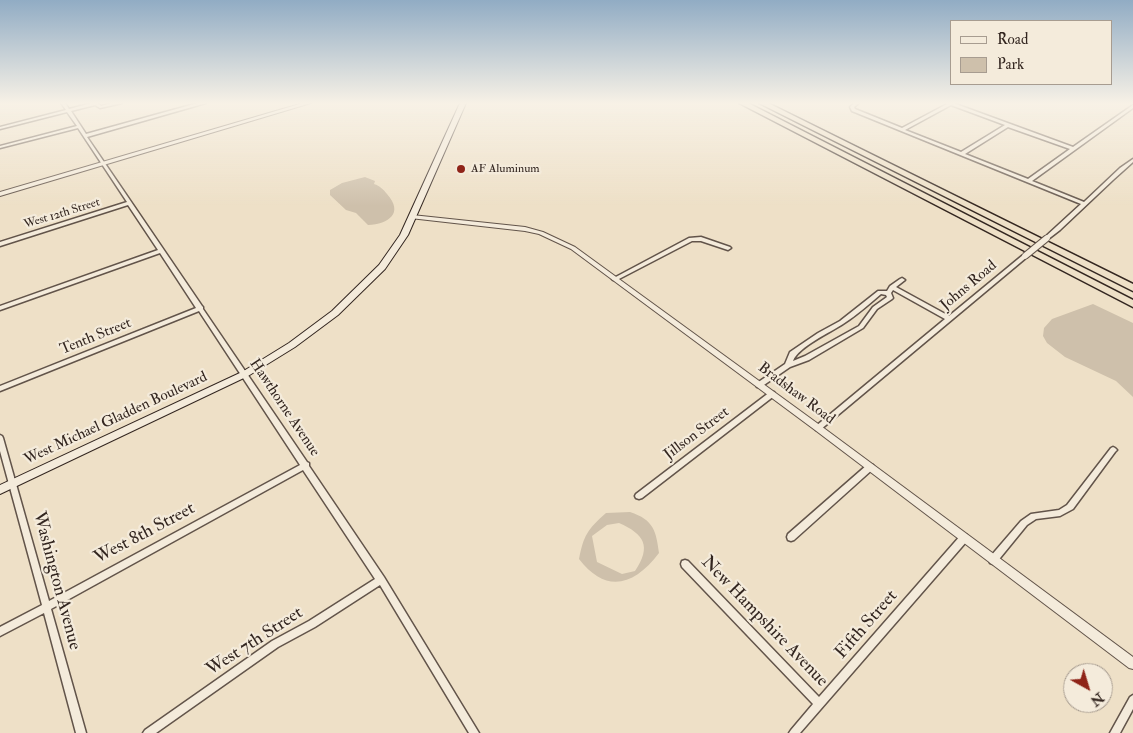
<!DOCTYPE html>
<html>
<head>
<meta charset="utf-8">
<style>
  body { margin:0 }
  #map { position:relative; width:1133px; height:733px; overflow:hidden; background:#eee0c7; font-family:"IM FELL Double Pica",serif }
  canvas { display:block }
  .legend { position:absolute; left:950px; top:20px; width:162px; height:65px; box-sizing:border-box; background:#f4ebdb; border:1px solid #a79c90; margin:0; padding:6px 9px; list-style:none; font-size:15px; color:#332620 }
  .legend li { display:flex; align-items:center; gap:10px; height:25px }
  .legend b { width:25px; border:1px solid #a79c90 }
  .north { position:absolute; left:1063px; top:663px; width:50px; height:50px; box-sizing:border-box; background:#f4ebdb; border:1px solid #a79c90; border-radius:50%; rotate:141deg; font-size:14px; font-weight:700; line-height:20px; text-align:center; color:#332620 }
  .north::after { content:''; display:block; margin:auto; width:18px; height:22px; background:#8f2418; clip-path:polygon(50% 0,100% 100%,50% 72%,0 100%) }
</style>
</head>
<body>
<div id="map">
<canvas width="1133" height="733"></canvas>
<ul class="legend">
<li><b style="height:6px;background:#f4ebdb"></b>Road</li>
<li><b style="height:14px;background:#cec0ab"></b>Park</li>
</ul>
<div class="north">N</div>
</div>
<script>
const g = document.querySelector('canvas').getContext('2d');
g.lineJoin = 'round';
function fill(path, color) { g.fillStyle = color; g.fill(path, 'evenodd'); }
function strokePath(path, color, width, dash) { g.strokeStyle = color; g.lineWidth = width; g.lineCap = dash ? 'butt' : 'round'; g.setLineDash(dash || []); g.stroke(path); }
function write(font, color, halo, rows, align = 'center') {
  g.font = font + ' "IM FELL Double Pica",serif'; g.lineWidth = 4.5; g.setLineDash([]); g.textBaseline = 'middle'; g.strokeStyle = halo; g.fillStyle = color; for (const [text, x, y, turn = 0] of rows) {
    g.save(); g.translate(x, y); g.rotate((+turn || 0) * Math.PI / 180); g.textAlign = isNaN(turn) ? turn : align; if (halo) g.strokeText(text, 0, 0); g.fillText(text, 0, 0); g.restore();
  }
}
fill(new Path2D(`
  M365,177L375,181L374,184C380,186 383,189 387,194C404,213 389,224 368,225L356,213L346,210L330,195V190L342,183Z
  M1093,304L1133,323V397L1116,381L1065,357L1047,343L1043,336L1044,328L1052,319Z
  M630,512C654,520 656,531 659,553C634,586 606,594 579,559C584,535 587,530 606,513ZM619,523C644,534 652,546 635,571L622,574L597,562L592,536L607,525Z`), '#cec0ab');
const minor = new Path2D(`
  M61,103H65L69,109L92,103H97L101,106L112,103H122L100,108L95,105L71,111L86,134L198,103H206L87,137L202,306L203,307V309L307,462L309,463V466L384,577L479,733H469L380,585L315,627L278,647L156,733H143L145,730L272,641L309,621L375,579L303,470L51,609L86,733H76L44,613L0,636V627L42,605L0,451V435L2,436L3,438L49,601L300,465L199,311L0,391V386L196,308L160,253L0,310V306L158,250L128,205L0,246V242L127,202L78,128L0,148V146L77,126L67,112L0,129V127L66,110Z
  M854,103H859L854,107L855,109L902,128L947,104L946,103H953L1073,147L1133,105V108L1032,181L1084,202L1120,168L1133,159V162L1113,180L1060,230L1047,240L1045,239V237L1081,204L852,111L850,107ZM951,105L1005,125L961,152L905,130ZM1008,127L1070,149L1028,179L965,154Z
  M701,237L730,247L731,248L728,250L701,241H692L617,280H613L612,279L689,238Z
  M1025,254L1028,256L1027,257L820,430L818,431L816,430L815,428L816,426L945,319L893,290L891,293L893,298L892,299L877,309L863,328L809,360L790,367L761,387H757L756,385L757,383L785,364L790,352L818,333L840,321L878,291H887L890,286L900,279L902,278L905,280L896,287L949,316L1023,255ZM881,294L886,295L887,297L873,307L859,326L805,356L793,361C798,347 831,332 843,324C857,315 869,304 881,294Z
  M770,392H774L775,394L774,396L642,498L639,499L636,498L635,496L636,494Z
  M1113,447L1115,448L1117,450L1115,452L1073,509L1060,516L1036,519L1027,525L996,563L993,564L990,563L989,560L990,557L1021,521L1031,514L1059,510L1067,505L1111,448Z
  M870,464L873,465L874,467L873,469L794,540L791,541L788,540L787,537L788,534L867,465Z
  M964,534L967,535L968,538L967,541L800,733H789L791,730L813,704L682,567L681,564L682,561L685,560L688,561L819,697L961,535Z
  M1133,695V709L1120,733H1110L1130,697Z`);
const tertiary = new Path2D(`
  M303,103H311L0,196V192Z
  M412,215L525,227L543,232L575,247L821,426L1133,657V669L1129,668L815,430L571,249L539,234L525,231L410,218V216Z`);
const secondary = new Path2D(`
  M460,103H466L408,235L385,269L338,315L295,347L248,376L0,494V485L242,372L289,343L332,311L379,265L400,235Z`);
const motorway = new Path2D(`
  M739,103H748L1133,300V307Z
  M759,103H768L1133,284V291Z`);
strokePath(minor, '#62544a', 3);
strokePath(tertiary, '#62544a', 2);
strokePath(secondary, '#332620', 2);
strokePath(motorway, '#332620', 3);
fill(minor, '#f4ebdb');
fill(tertiary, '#f4ebdb');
fill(secondary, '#f4ebdb');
fill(motorway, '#eee0c7');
const minorBridge = new Path2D(`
  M1025,256L1047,238`);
strokePath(minorBridge, '#62544a', 8, []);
strokePath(minorBridge, '#f4ebdb', 5.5);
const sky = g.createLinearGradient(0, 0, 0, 206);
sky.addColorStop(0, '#91acc4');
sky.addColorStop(0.5, '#f7f1e6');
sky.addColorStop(1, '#f7f1e600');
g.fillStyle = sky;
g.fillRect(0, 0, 1133, 206);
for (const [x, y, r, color] of [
  [461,169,5,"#8f2418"]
]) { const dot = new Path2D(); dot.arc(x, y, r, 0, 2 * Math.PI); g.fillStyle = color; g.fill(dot); strokePath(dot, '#f4ebdb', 2); }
write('12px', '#332620', '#f4ebdb', [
  ["AF Aluminum",471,169]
], 'left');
write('12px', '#332620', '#f4ebdb', [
  ["West 12th Street",62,214,-17]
]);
write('15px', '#332620', '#f4ebdb', [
  ["Johns Road",969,286,-40],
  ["Tenth Street",96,337,-22],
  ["Bradshaw Road",796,394,37],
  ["Hawthorne Avenue",284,408,56],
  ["West Michael Gladden Boulevard",116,419,-25],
  ["Jillson Street",697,434,-37]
]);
write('18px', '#332620', '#f4ebdb', [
  ["West 8th Street",145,534,-28],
  ["Washington Avenue",56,581,75],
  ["New Hampshire Avenue",764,622,46],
  ["Fifth Street",867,625,-49],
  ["West 7th Street",255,642,-33]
]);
</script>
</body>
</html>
